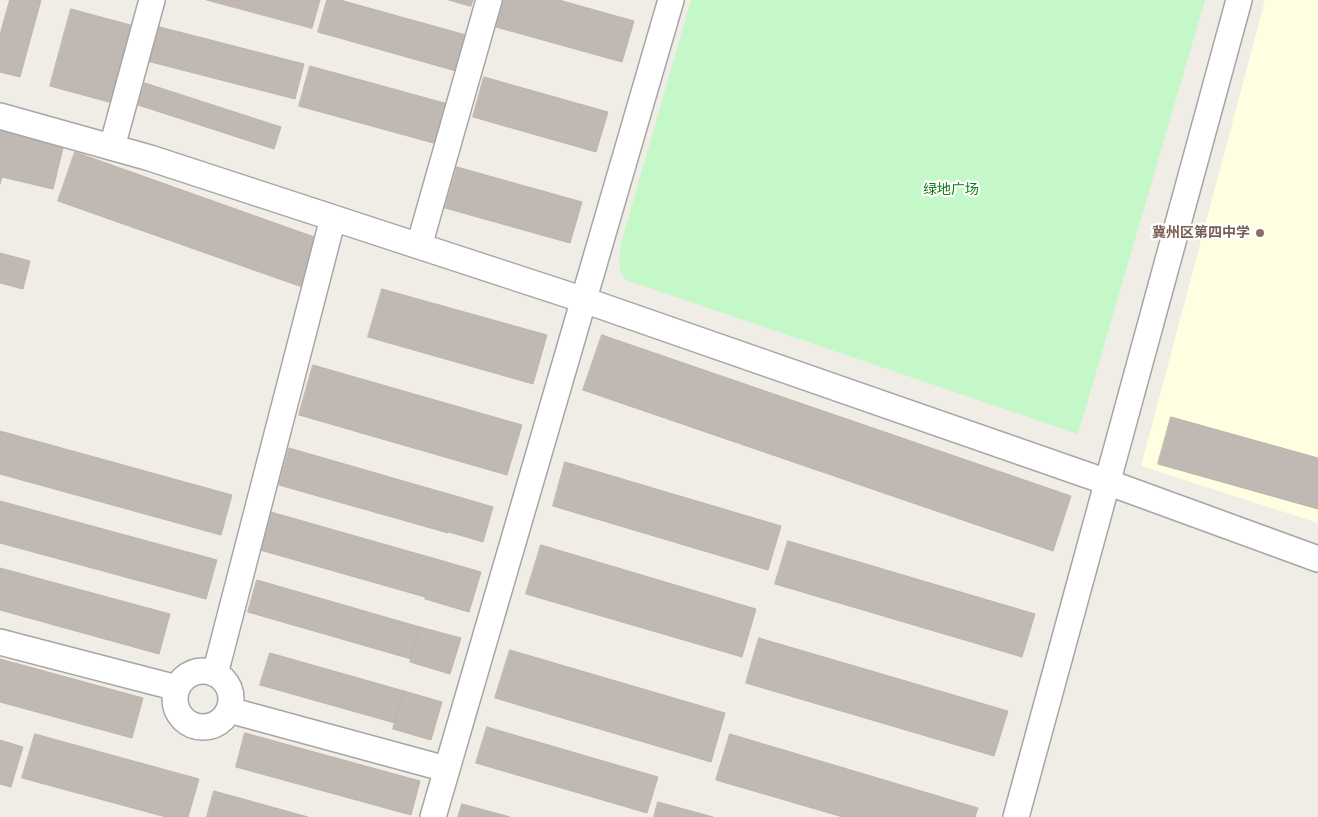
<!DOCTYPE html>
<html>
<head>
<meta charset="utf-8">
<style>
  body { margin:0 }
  canvas { display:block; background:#f0ece6 }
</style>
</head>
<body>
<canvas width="1318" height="817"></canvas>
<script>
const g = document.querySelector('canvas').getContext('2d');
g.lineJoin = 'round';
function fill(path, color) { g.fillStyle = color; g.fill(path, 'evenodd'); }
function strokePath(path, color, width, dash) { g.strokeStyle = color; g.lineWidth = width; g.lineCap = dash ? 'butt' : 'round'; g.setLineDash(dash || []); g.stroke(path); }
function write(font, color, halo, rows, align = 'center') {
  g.font = font + ' "DM Sans","Noto Sans SC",sans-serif'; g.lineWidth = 4.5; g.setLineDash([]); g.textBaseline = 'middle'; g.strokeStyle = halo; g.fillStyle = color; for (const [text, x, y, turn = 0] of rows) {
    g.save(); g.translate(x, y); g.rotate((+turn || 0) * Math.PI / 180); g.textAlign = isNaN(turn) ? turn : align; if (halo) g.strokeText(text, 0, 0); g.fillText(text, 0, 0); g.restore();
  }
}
fill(new Path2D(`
  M1265,0H1318V523L1141,466Z`), '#fefee1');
fill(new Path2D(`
  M691,0H1205L1078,434L626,280C616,270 620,255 621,243Z`), '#c5f8c8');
const building = new Path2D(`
  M10,0H41L20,77L0,72V35Z
  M207,0H320L312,28Z
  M327,0H340L466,35L456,71L318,32Z
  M449,0H473L471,6Z
  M503,0H559L634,21L622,62L496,27Z
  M71,9L138,27L116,104L50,86Z
  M156,26L304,64L295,99L147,61Z
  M310,66L448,104L437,144L299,106Z
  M484,77L608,112L596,152L473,117Z
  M145,83L281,127L274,149L138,105Z
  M0,129L64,144L53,189L2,177L0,184Z
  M75,152L320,239L302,287L58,201Z
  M457,167L582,202L570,243L445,208Z
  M0,253L30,261L23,289L0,283Z
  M382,289L547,335L533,384L368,337Z
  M602,335L1071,496L1053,551L583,390Z
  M313,365L522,425L507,475L299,415Z
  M1171,417L1318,458V509L1158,464Z
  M0,431L232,495L221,535L0,474Z
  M289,448L459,497L448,533L279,485Z
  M565,462L781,526L768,570L553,506Z
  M459,497L493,507L483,542L449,532Z
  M0,501L217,560L206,599L0,543Z
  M271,512L436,559L425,597L260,550Z
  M788,541L1035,614L1022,657L775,584Z
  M541,545L756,609L742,657L526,594Z
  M436,559L481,572L469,612L425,599Z
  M0,568L170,614L159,654L0,610Z
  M257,580L420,627L411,659L248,612Z
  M420,627L461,638L450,674L410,662Z
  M759,638L1008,711L994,756L746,683Z
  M510,650L725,713L711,762L495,698Z
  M270,653L404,691L395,723L260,685Z
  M0,659L143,698L132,738L0,702Z
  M404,691L442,702L431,740L393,729Z
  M487,727L658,777L647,813L476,763Z
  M245,733L420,781L411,815L236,767Z
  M35,734L199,779L188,817H166L22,778Z
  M730,734L978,808L975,817H843L716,780Z
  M0,740L23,747L11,787L0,784Z
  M214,791L308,817H207Z
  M658,802L713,817H654Z
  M462,804L510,817H458Z`);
fill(building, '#c0b8b2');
strokePath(building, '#c1b3a9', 1);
const minor = new Path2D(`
  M0,116L150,158L584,300L1107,482L1318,559
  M112,147L152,0
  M419,246L489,0
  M0,642L177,688
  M175 699a28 28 0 1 1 56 0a28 28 0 1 1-56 0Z
  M215,674L333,218
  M229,710L446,769
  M433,817L671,0
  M1016,817L1239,0`);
strokePath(minor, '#a6a6a6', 28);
strokePath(minor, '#fff', 25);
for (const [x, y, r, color] of [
  [1260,233,5,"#8d6e63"]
]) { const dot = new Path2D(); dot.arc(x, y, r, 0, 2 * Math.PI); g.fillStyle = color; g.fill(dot); strokePath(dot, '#fff', 2); }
write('14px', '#0e7c16', '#fff', [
  ["绿地广场",951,190]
]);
write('bold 14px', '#785e54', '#fff', [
  ["冀州区第四中学",1250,233]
], 'right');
</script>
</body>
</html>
